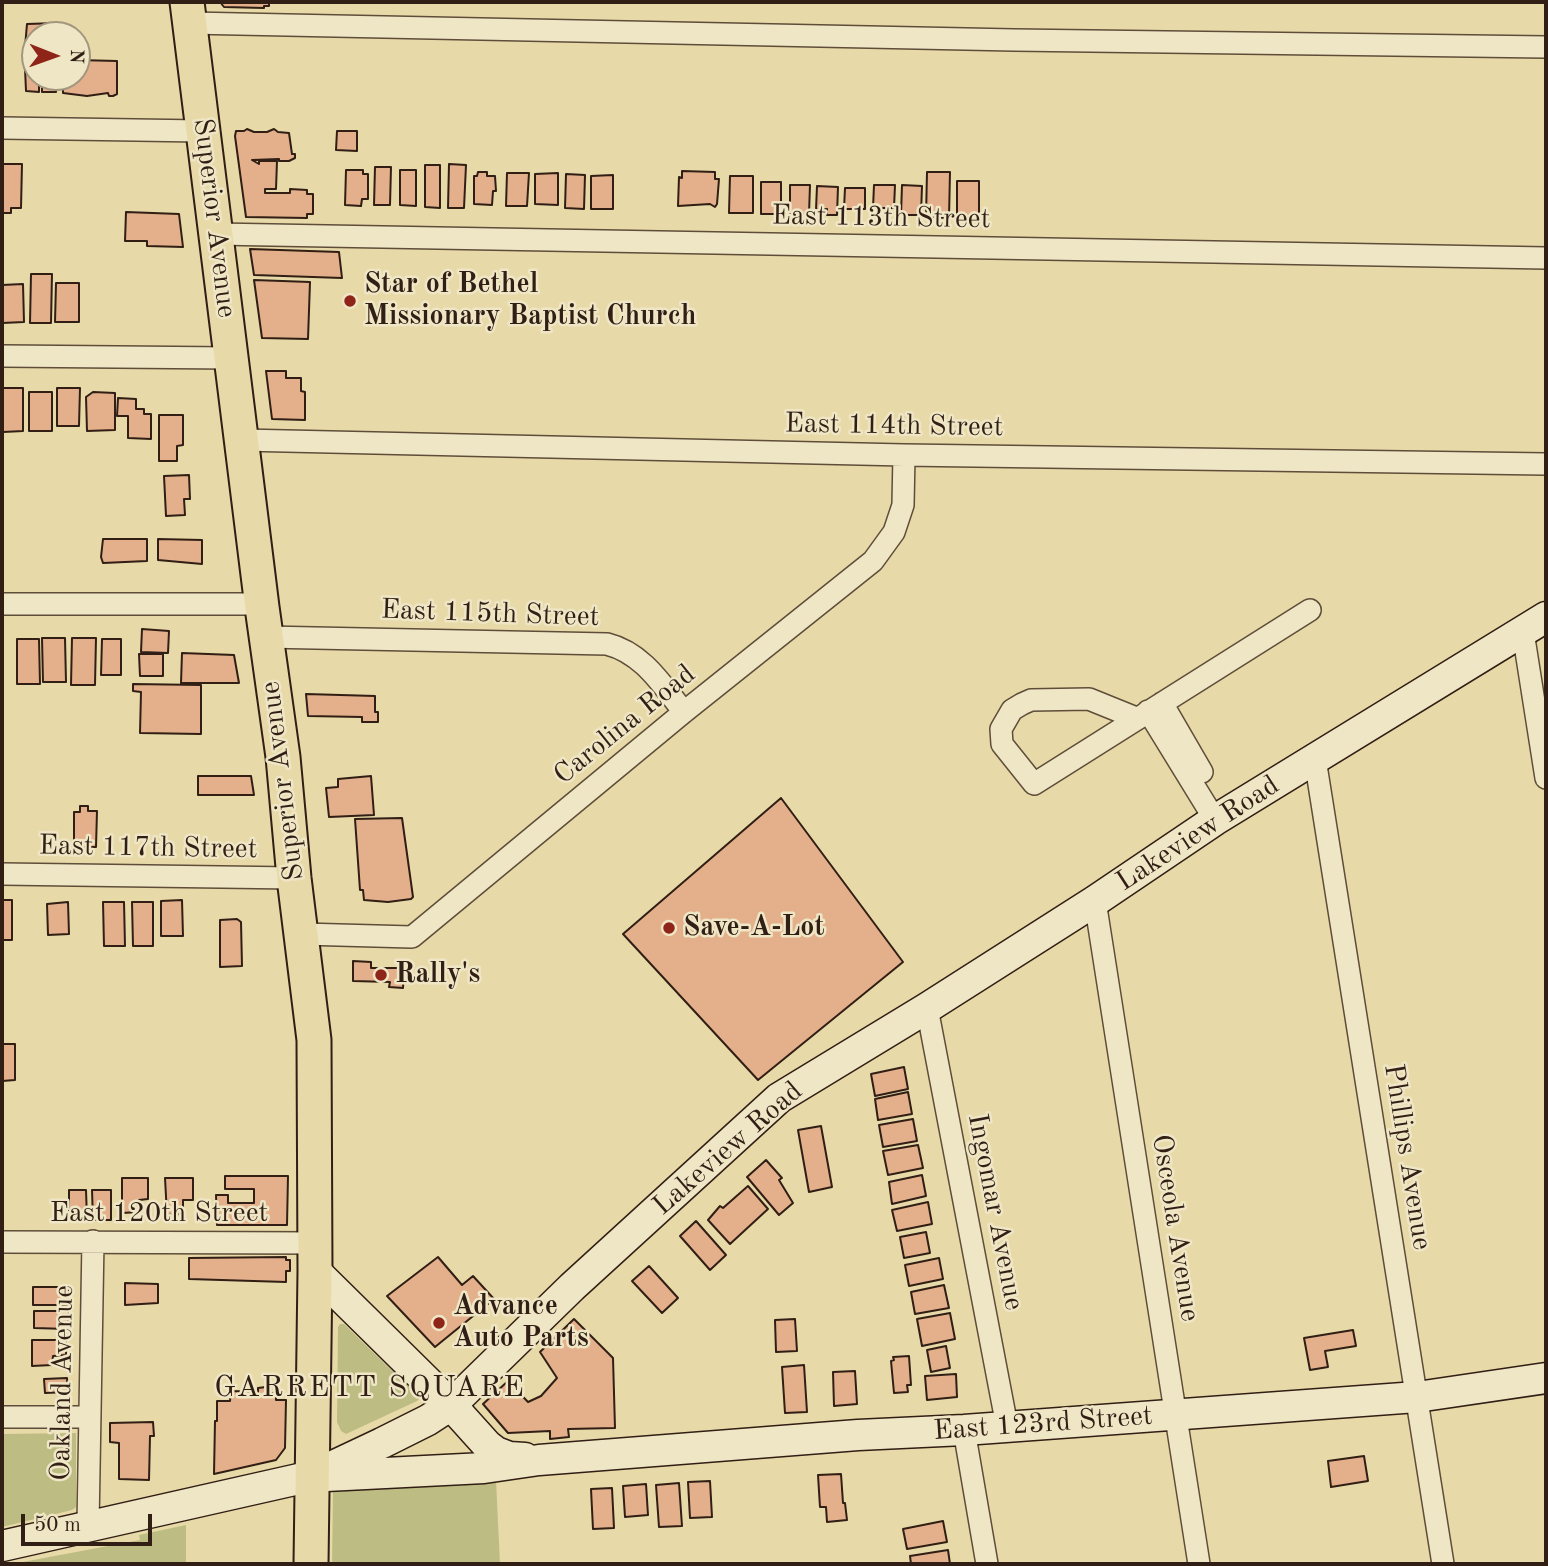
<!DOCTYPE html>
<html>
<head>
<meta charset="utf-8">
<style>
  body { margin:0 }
  #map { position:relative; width:1548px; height:1566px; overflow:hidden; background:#e7d9a8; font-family:"Old Standard TT",serif }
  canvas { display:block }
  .frame { position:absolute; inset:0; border:4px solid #311e14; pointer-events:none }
  .north { position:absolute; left:21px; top:21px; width:70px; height:70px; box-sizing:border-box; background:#efe6c6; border:2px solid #a3967f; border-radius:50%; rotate:91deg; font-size:19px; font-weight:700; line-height:28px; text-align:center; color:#311e14 }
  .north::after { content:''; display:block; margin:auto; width:24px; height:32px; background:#8f2418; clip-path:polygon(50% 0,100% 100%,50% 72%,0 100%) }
  .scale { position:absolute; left:21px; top:1514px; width:131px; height:32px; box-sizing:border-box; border:4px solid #311e14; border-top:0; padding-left:9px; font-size:21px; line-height:24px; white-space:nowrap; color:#311e14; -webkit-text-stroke:5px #efe6c6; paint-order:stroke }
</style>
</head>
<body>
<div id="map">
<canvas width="1548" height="1566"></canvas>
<div class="frame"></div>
<div class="north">N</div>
<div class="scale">50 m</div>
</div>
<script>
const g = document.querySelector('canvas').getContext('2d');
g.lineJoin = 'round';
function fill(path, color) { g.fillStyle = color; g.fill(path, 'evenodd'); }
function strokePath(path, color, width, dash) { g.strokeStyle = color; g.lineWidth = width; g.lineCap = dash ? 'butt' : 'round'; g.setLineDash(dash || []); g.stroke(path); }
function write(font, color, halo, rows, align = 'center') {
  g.font = font + ' "Old Standard TT",serif'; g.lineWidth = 5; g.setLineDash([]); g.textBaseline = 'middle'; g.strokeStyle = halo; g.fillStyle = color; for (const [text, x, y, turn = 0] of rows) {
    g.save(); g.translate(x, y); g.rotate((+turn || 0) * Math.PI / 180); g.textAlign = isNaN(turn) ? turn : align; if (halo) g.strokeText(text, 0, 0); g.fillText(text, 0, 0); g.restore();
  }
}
fill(new Path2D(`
  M340,1324H344L420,1398L417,1401L346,1434L341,1431L337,1422L338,1327Z
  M76,1433V1507L72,1510L2,1527V1434Z
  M496,1480L500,1564H332L333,1492Z
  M186,1525V1564H12L140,1540L139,1535Z`), '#bdbd83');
const building = new Path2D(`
  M220,2H269V6H264V8L224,7Z
  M57,23V35H35V77H55L56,92H42V85H39V92L26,91L25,68H29V47H25L27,24Z
  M77,60L117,61V94L113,96H109L108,93L87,96L63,93V82L61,77H77Z
  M247,129L254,132H267L274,129L278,132L289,133L292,154H295V158L289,161H279V159L252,160L259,164V161H277L276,189H265V193H290V189L307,190V194H313V214H307V218L246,217L235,136L236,131H244Z
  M337,131H357V151L336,150Z
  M2,164H22L21,208H11V213H2Z
  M449,164L466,165L464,208H448Z
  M425,165H440V208L425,207Z
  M375,167H391L390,205H374Z
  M346,170H363V174H368V199H362L361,206L345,205Z
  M400,170H416V206L400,205Z
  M682,171L715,172V179H719L717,204L715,207L710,204L678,206L679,177L682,178Z
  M478,172H487V176H495L496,191H493L492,205L474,204V176H477Z
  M927,172H950L949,218L926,217Z
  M507,173H529L527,206H506Z
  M558,173V205L535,204V174Z
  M566,174L585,175L584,209L565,208Z
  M613,175V209H591V176Z
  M730,176H753V213H729Z
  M957,181H979V216H957Z
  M761,182H781V214H761Z
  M790,185H810L809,214H790Z
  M874,185H895L894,208H873Z
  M902,185L922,186L921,215H901Z
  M817,186L838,187L837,215H827V209L816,210Z
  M845,188H865V209H844Z
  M126,212L179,214L183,247L147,246V241H125Z
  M250,249L339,252L342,278L254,275Z
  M31,274H52L51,323H30Z
  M254,280L310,282L308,339L262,338Z
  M56,283H79V322H55Z
  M23,284L24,322L2,323V285Z
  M266,371H286V378H301V391L305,392V420L272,419Z
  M3,388H23V431L3,432Z
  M57,388H80L79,426H57Z
  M29,392H52V431H29Z
  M93,392L115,393V430L87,431L86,397Z
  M118,398L136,399V409H144V414H151V439L128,438V416H117Z
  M159,415H183V445L177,446V461H159Z
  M189,475L190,499H184L185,515L166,516L164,476Z
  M103,539H147V561L103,563L101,557Z
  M158,539L202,540V564L158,560Z
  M142,629L169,631L168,653L141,652Z
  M42,638H65L66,682H43Z
  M72,638H96L95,685H71Z
  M17,639H39L40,684H17Z
  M102,639H121V675H101Z
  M182,653L234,655L239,683H181Z
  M139,654H163V676H140Z
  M133,684L201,685V734L140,733L141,692L133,691Z
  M306,694L375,696V712H378V722H362V717L308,716Z
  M198,776H251L254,795H198Z
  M371,776L374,815L329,817L326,788L338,787V779Z
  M781,798L903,962L758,1080L623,934Z
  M80,806H88V811H97L96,847H74V812H80Z
  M402,818L413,897L411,899L388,902L364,900L363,890H360L355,819Z
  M2,900H12V940H2Z
  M182,900L183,936H161V901Z
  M68,902L69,934L48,935L47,904Z
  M103,902H124L125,946H104Z
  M132,902H153V946H133Z
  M237,919L241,922L242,966L220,967V920Z
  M353,961L371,962V968H404L403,988L389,987L390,982L353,981Z
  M2,1044H15V1080L2,1081Z
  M904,1067L908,1089L875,1096L871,1074Z
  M908,1092L912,1114L878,1120L875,1099Z
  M913,1119L917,1141L883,1147L879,1125Z
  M821,1126L832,1187L809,1192L798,1130Z
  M918,1145L923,1168L888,1175L883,1151Z
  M766,1160L782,1178L779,1180L793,1203L779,1215L747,1177Z
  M922,1175L926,1196L892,1204L889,1182Z
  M225,1176H288L287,1225H217L216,1195H228V1203H254V1189H225Z
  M122,1178H148V1199L139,1200V1212L122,1213Z
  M165,1178H193V1200H183V1214L167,1215Z
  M748,1186L768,1209L730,1244L708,1220L720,1206L723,1208Z
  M69,1190H86L87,1219L69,1220Z
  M92,1190H111V1220H93Z
  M928,1202L932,1224L897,1231L892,1210Z
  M696,1221L726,1255L710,1270L680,1236Z
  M926,1232L930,1253L904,1258L900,1237Z
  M286,1257V1260H290V1271H286V1282L189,1279V1258Z
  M438,1257L462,1285L473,1276L494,1299L435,1347L387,1296Z
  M939,1258L943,1279L909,1286L905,1265Z
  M649,1266L678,1298L662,1313L632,1281Z
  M125,1283L158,1284V1303L125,1305Z
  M944,1285L949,1308L915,1314L911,1292Z
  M33,1287H68V1305H33Z
  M34,1311H69L68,1329L34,1328Z
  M950,1313L955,1339L922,1346L917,1319Z
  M574,1319L613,1358L615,1428L568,1429L569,1437L550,1439V1431L508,1433L483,1404L508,1381L528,1402L541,1396L557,1378L540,1352Z
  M795,1319L797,1351L776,1352L775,1320Z
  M1353,1330L1356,1346L1325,1351L1328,1367L1310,1370L1304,1338Z
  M32,1340H66V1355L53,1356L52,1365L32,1366Z
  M946,1346L950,1368L931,1372L927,1350Z
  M909,1356L911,1385H907L908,1392L894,1393L891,1361L894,1360L893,1357Z
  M804,1365L807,1412L785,1413L782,1367Z
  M855,1371L857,1404L834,1406L833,1372Z
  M956,1374L957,1397L927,1400L925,1376Z
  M67,1378L68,1392L45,1393L44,1379Z
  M266,1387V1393H276V1400H286L285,1448L276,1460L214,1474L215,1421H217V1401H230L231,1391L258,1392V1388Z
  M153,1422L154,1436H150L149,1480L119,1479V1443L110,1442V1423Z
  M1364,1456L1368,1481L1331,1487L1328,1461Z
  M841,1474L843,1503H845L847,1520L827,1522L826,1507H820L818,1475Z
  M710,1481L712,1517L690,1518L688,1482Z
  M679,1483L682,1526L659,1527L656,1485Z
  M646,1484L648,1515L625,1517L623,1486Z
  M612,1488L614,1528L593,1529L591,1489Z
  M943,1521L947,1542L907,1549L903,1529Z
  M948,1550L950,1564H911L910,1556Z`);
fill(building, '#e3b08b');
strokePath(building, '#311e14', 2);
const street = new Path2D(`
  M190,23L1014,40L1546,47
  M2,128L202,131
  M216,234L1546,258
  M2,356L231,358
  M242,440L904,455L1546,464
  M2,604H262
  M1523,632L1546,778
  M266,637L607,644C643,653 662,685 684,712
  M1162,703L1202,772
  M1148,711L1215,820
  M1136,718L1089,699L1031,700L1022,704L1012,710L1001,729L1002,744L1034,784L1310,610
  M1315,759L1443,1564
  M2,874L294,878
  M1095,901L1199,1564
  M302,934L412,937L684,712L873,561L894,532L903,505L904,455
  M927,1008L1007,1426
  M2,1242L315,1243
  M2,1417H90
  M964,1430L987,1564
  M88,1525L93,1241`);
const secondary = new Path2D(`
  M315,1271L451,1405L487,1445L496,1452L509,1457L525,1458
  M326,1476L484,1468L539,1460L858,1435L964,1430L1417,1397L1546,1378
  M2,1546L312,1476L382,1443L428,1420L451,1405L572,1287L779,1098L927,1008L1095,901L1215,820L1546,617`);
const primary = new Path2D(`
  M187,2L262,607L283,757L294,878L314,1040L315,1271L311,1564`);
strokePath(street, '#5e4d39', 24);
strokePath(secondary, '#311e14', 33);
strokePath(primary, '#311e14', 37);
strokePath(street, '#efe6c6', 21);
strokePath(secondary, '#efe6c6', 30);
strokePath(primary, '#e7d9a8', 33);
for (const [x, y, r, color] of [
  [350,301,7,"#8f2418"],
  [669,928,7,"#8f2418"],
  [381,975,7,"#8f2418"],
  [439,1323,7,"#8f2418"]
]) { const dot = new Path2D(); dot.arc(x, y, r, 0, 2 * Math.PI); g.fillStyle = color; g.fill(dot); strokePath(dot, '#efe6c6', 2.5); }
write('28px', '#311e14', '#efe6c6', [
  ["Superior Avenue",214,218,83],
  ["East 113th Street",881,218,1],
  ["East 114th Street",894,426,1],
  ["East 115th Street",490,614,2],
  ["Carolina Road",625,725,-39],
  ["Superior Avenue",283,781,-97],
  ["Lakeview Road",1198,834,-33],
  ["East 117th Street",148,848,1],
  ["Lakeview Road",728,1149,-41],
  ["Phillips Avenue",1407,1157,81],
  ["Ingomar Avenue",995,1212,79],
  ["East 120th Street",159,1214],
  ["Osceola Avenue",1175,1228,81],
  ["Oakland Avenue",63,1383,-89],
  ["East 123rd Street",1043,1424,-4]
]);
write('bold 28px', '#311e14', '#efe6c6', [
  ["Star of Bethel",364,285],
  ["Missionary Baptist Church",364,317],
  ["Save-A-Lot",683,928],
  ["Rally's",395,975],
  ["Advance",453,1307],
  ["Auto Parts",453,1339]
], 'left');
g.letterSpacing = '2px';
write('30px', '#311e14', '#efe6c6', [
  ["GARRETT SQUARE",370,1388]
]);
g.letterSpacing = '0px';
</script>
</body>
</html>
